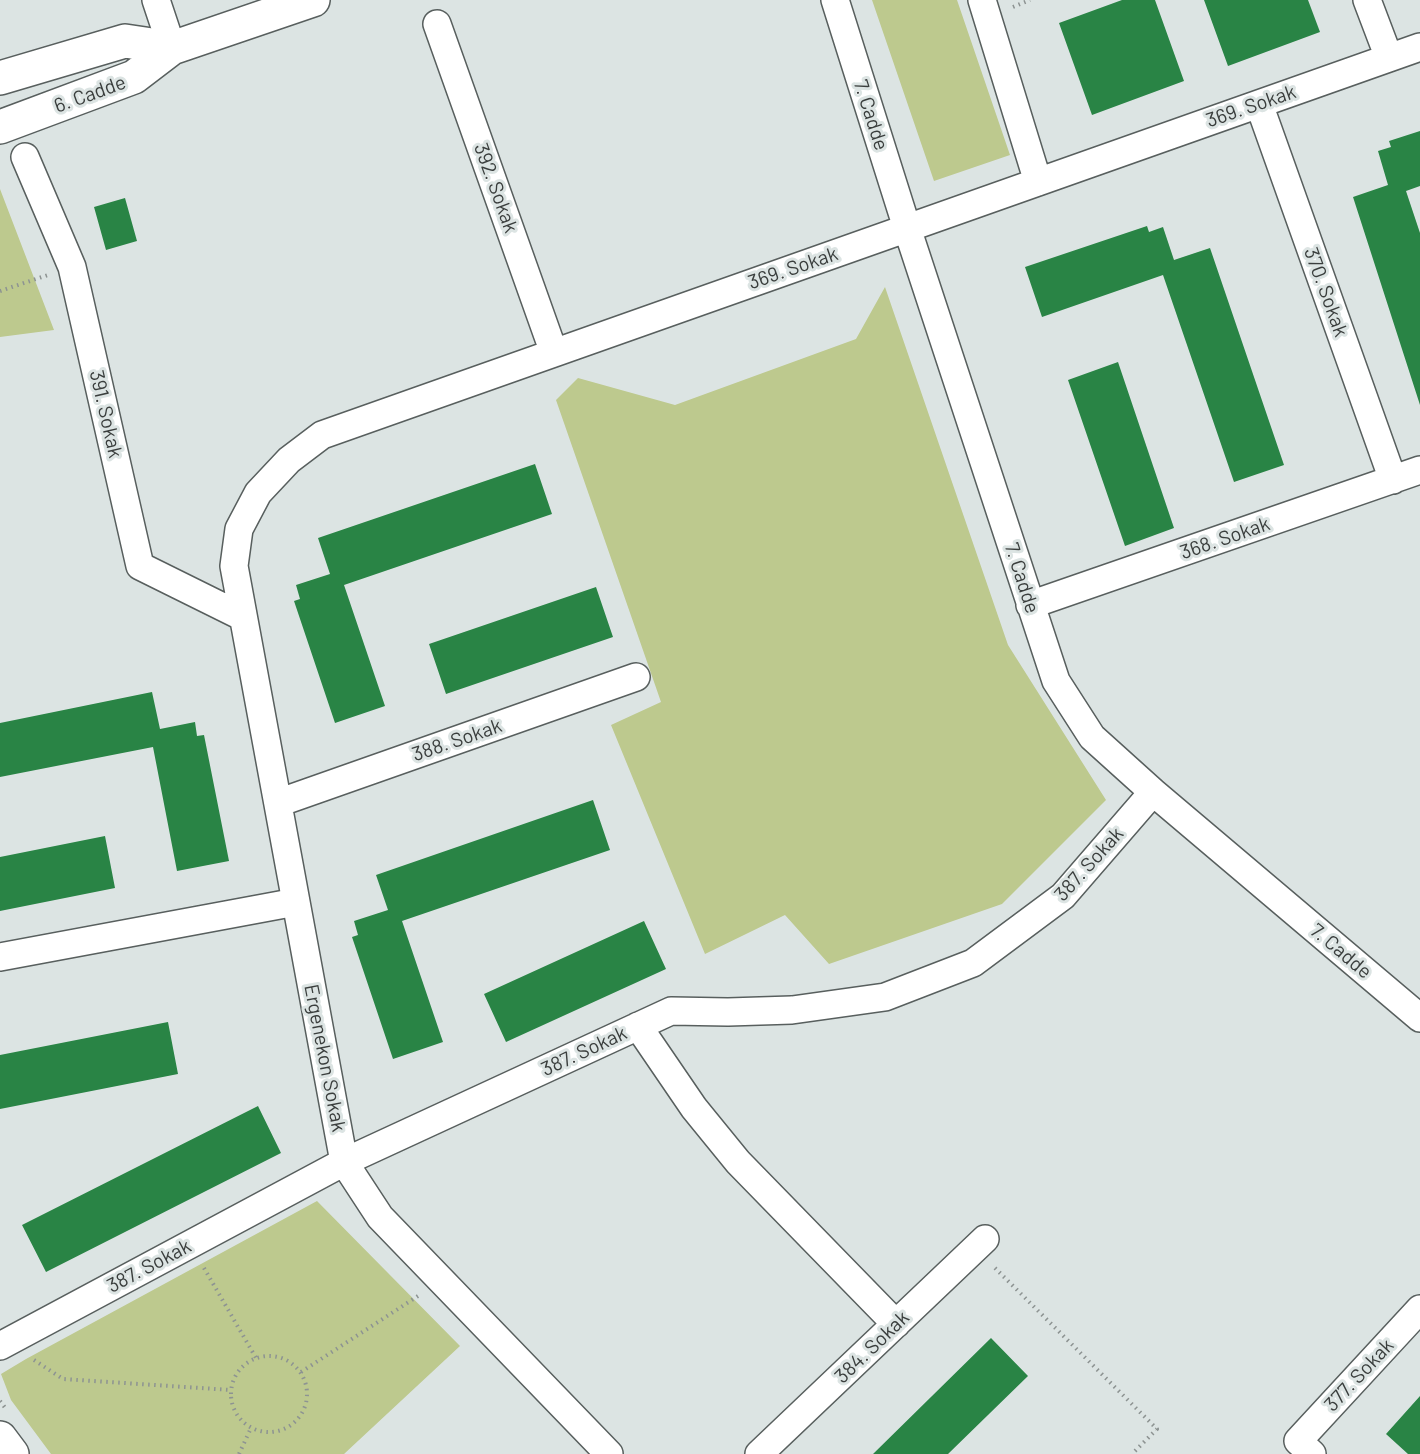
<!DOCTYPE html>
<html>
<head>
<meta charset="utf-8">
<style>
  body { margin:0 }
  canvas { display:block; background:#dce4e3 }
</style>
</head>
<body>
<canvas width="1420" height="1454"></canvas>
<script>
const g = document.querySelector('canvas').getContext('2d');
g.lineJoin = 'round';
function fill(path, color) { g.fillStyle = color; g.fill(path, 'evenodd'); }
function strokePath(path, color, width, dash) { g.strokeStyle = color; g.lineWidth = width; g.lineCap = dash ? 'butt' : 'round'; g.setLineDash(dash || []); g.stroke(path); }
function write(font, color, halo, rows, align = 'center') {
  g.font = font + ' Barlow,sans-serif'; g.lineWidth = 6; g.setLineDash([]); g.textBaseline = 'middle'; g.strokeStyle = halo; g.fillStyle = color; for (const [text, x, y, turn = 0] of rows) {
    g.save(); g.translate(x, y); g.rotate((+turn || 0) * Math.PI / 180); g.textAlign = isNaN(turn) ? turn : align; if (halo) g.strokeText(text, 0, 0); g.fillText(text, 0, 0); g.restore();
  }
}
fill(new Path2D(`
  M872,0H957L1010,155L934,181Z
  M0,189L54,330L0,337Z
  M885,287L1008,645L1106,800L1002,904L829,964L785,915L705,954L611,725L661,702L556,400L578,378L675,405L856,339Z
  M317,1201L460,1346L344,1454H51L11,1400L1,1374L26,1359Z`), '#bdc98e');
fill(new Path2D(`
  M1122,0H1155L1184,81L1092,115L1059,23Z
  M1204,0H1308L1320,32L1228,66Z
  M1420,131V186L1406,191L1420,233V405L1353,197L1388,185L1378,151L1391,147L1389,141Z
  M125,198L137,241L106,250L94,207Z
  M1147,226L1149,232L1163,227L1174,260L1210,248L1284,465L1234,482L1163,275L1042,317L1025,267Z
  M1118,362L1174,528L1125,546L1068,380Z
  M535,464L552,514L344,585L385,706L335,723L294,601L300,599L296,585L330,574L318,538Z
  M596,587L613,637L446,694L429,644Z
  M152,692L160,729L195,722L197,736L204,735L229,861L177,871L153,747L0,777V723Z
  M593,800L610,850L402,921L443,1042L393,1059L352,937L358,935L354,921L388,910L376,875Z
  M105,836L115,888L0,911V857Z
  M644,921L666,969L506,1042L484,994Z
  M168,1022L178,1074L0,1109V1055Z
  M258,1106L281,1153L46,1272L22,1225Z
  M991,1338L1028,1376L948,1454H873Z
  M1420,1396V1454H1408L1386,1434Z`), '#298445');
const minor = new Path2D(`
  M156,0L172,48
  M835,0L907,228L1056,681L1092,737L1153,792L1420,1018
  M982,0L1038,182
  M1367,0L1389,58
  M437,24L554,353
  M1259,104L1393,480
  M25,157L72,267L140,566L243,617
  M1030,605L1420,470
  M278,803L636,677
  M0,957L296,902
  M638,1026L694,1108L738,1162L896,1324
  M0,1346L344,1162L671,1011L728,1012L792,1010L885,997L973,963L1063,896L1153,792
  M609,1454L380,1217L344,1162L234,566L239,529L258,493L289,460L322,435L1420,47
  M759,1454L985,1239
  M1312,1454L1298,1441L1420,1309`);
const major = new Path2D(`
  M172,48L313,0
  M0,78L125,41L172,48L134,77L0,127
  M0,1438L12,1454`);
strokePath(minor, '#585f5e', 30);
strokePath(major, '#585f5e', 36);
strokePath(new Path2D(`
  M1013,7L1030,0
  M0,291L48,275
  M204,1268L256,1358
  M995,1268L1157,1429L1132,1454
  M231 1394a38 38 0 1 1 76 0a38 38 0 1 1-76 0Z
  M34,1360L63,1379L231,1390
  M301,1372L418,1296
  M0,1401L6,1409
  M239,1454L251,1428`), '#8d9392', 4, [1.5, 4.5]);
strokePath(minor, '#fff', 27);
strokePath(major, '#fff', 33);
write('20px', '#3a3e3d', '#dce4e3', [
  ["6. Cadde",90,94,-20],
  ["369. Sokak",1251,106,-19],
  ["7. Cadde",871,115,72],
  ["392. Sokak",496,188,70],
  ["369. Sokak",793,268,-19],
  ["370. Sokak",1326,292,70],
  ["391. Sokak",106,414,77],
  ["368. Sokak",1225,538,-19],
  ["7. Cadde",1022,578,72],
  ["388. Sokak",457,740,-19],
  ["387. Sokak",1089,864,-48],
  ["7. Cadde",1341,951,40],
  ["387. Sokak",584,1051,-25],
  ["Ergenekon Sokak",325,1058,79],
  ["387. Sokak",149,1266,-28],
  ["384. Sokak",872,1347,-44],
  ["377. Sokak",1359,1375,-47]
]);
</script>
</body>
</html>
